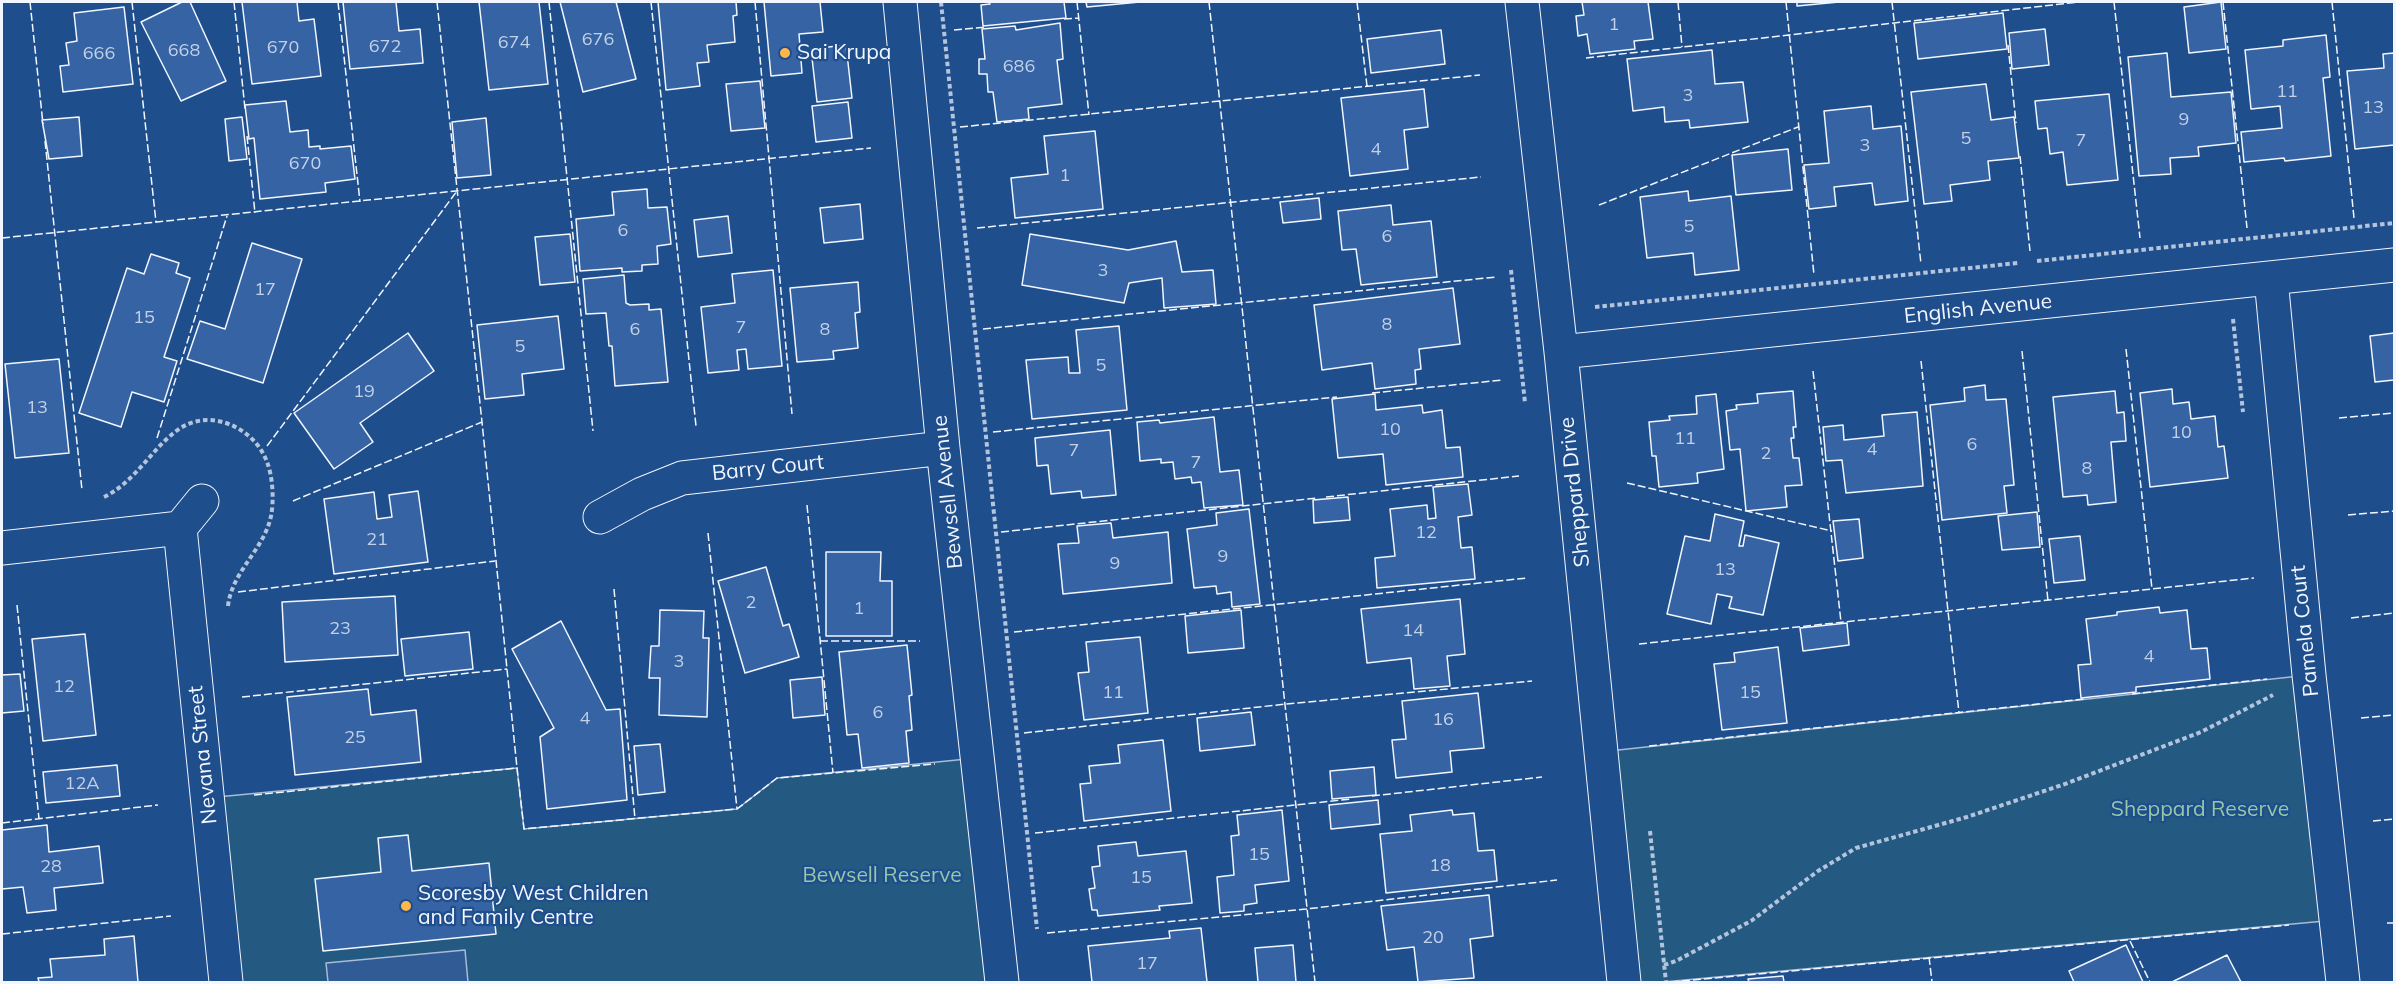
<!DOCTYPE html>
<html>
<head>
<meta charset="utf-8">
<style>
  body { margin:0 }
  #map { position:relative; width:2396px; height:984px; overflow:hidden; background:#1f4e8c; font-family:Mulish,sans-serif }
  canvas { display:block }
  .frame { position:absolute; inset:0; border:3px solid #f2f6ff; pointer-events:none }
</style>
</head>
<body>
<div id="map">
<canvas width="2396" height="984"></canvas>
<div class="frame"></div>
</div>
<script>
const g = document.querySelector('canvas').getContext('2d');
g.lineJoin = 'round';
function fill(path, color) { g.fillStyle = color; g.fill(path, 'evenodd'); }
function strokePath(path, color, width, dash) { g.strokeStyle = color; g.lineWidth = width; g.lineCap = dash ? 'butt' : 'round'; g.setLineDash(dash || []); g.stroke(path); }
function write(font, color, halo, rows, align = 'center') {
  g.font = font + ' Mulish,sans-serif'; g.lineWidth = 4.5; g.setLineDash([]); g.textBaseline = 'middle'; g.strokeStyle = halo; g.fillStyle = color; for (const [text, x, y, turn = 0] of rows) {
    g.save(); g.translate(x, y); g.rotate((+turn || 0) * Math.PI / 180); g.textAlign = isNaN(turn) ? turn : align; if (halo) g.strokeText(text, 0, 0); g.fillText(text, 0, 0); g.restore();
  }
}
const green = new Path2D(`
  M2309,675L2336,920L1663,982H1624L1600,752Z
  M977,758L1002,982H226L207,798L517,768L524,829L737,809L777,778Z`);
fill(green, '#245a82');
strokePath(green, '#a8bbd7', 1.5);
const parking = new Path2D(`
  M465,950L468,982H328L326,963Z`);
fill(parking, '#305b95');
strokePath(parking, '#a8bbd7', 1.5);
const building = new Path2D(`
  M182,2H190L226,81L181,101L141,22Z
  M242,2H297L299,21L314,19L321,76L252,84Z
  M343,2H396L399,31L420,29L423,63L350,69Z
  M479,2H539L548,84L489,90Z
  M560,2H616L636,79L583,92Z
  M658,2H736L737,15L733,16L735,42L707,45L709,62L697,63L700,86L666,90Z
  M764,2H820L823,32L799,34L802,73L771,76Z
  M989,2H1064L1066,18L983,26L981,5L990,4Z
  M1086,2H1140L1087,7Z
  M1582,2H1648L1653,39L1634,41L1635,49L1590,54L1587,34L1578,36L1576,16L1584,15Z
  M1797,2H1839L1797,6Z
  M2221,2L2226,49L2189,53L2184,7Z
  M124,7L133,84L63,92L60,66L69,65L66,43L77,41L74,13Z
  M2003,13L2007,49L1918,59L1914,23Z
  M1060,23L1063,59L1057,60L1062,104L1028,108L1029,119L997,122L993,92H988L987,74H979V59H985L982,29L1015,26L1016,30Z
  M2045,29L2049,65L2012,69L2009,33Z
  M1441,30L1445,64L1371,73L1367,39Z
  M2326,35L2330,77L2323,78L2331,156L2285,161L2284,158L2244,162L2241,132L2282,128L2280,106L2251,109L2245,50L2283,46V40Z
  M846,45L852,98L817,102L811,49Z
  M1712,50L1715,84L1743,82L1748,122L1690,128L1689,120L1665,122L1664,107L1633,111L1627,59Z
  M2167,53L2171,97L2231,92L2236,143L2198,147L2199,156L2170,158L2171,174L2139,176L2128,57Z
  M2394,53V145L2355,149L2347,71L2384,68L2383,54Z
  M760,81L765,128L731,131L726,84Z
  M1986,84L1991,120L2014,117L2019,158L1988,161L1990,180L1950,185L1952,201L1924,204L1911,92Z
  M1424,89L1428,127L1404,130L1408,169L1350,176L1341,98Z
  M2109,94L2118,180L2067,185L2063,152L2050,154L2047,128L2038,129L2035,101Z
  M286,101L290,132L308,130L309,147L320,146V149L351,146L355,179L325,183L326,192L260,199L254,138L249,139L245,105Z
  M848,102L852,138L816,142L812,106Z
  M1871,106L1873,129L1901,126L1908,201L1875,205L1872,183L1834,187L1836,206L1809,209L1804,165L1829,163L1824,111Z
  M79,117L82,156L49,159L42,120Z
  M242,117L247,159L229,161L225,119Z
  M486,118L491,175L457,178L452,122Z
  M1095,131L1103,209L1015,218L1011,178L1048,174L1044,136Z
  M1788,149L1792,190L1736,195L1732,155Z
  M647,189L648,208L667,207L671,244L657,246L658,264L642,265V271L622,272V268L580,271L576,219L614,215L612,192Z
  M1688,191L1689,201L1731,196L1739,270L1695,275L1693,253L1647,258L1640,197Z
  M1319,198L1321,219L1283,223L1280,202Z
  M860,204L863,239L824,243L820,208Z
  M1391,205L1393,225L1431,221L1437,277L1361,285L1356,249L1342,250L1338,211Z
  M728,216L732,253L698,257L694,220Z
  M570,234L575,282L540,285L535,237Z
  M1030,234L1128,250L1176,241L1182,272L1213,270L1216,304L1164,308L1162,278L1129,283L1124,303L1022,285Z
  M252,243L302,259L263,383L187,359L200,321L225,329Z
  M151,254L179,263L176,273L190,278L164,357L177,361L164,402L132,392L121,427L79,413L127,268L144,274Z
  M773,270L782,366L748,369L746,349L737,350L739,370L708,373L701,307L735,303L732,274Z
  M624,275L626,303L630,305L649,304V310L661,309L668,382L615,386L612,346H609L606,313L586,314L583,279Z
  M858,282L860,312L855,313L858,348L833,351L834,359L797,362L790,288Z
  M1453,288L1460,344L1419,349L1421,369L1415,370L1416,384L1375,389L1372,363L1322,370L1314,305Z
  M558,316L564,369L522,374L524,395L485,399L477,325Z
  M1119,326L1127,410L1032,419L1026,360L1068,357L1069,373H1080L1076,330Z
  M408,333L434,371L360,423L373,442L334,469L294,413Z
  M2394,333V380L2375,382L2370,336Z
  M59,359L69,453L15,458L5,364Z
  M1985,385L1986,400L2006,399L2014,485L2004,486L2007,513L1942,520L1930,405L1965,401L1964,388Z
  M2172,389L2173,404L2189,402L2191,419L2215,416L2218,447L2224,446L2228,478L2150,487L2140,393Z
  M1793,391L1796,427H1793L1794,438H1791L1793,458H1799L1802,485L1785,486L1787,507L1746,511L1740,449L1730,450L1726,411L1737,409L1736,405L1758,403L1757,394Z
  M2115,391L2117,413L2124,412L2126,441L2111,442L2116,502L2088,505L2087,495L2063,497L2053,397Z
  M1375,394L1376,410L1422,405L1423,413L1442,410L1446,448L1460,447L1463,477L1386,485L1383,454L1338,458L1332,399Z
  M1716,394L1724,469L1697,473L1698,483L1659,487L1656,456H1652L1649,422L1670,420L1669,416L1697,414L1696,396Z
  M1917,412L1923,486L1846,493L1842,460L1826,461L1823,427L1843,425L1844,440L1884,436L1882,415Z
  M1214,417L1220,472L1239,470L1243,505L1204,508L1201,482L1192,483L1191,477L1175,479L1173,462L1161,463V459L1140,461L1137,422L1159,420L1160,423Z
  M1110,430L1116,495L1082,498L1081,491L1051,494L1048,465L1037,466L1035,438Z
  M1468,484L1472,515L1458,517L1461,548L1472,547L1475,579L1377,588L1375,558L1395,556L1390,509L1427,505L1428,519L1436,518L1433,487Z
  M418,491L428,562L334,574L324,499L374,492L377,519L392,517L389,495Z
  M1348,497L1350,520L1314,523L1313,500Z
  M1249,509L1260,604L1232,607L1231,592L1217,594L1216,586L1194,588L1187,529L1217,525L1216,513Z
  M2037,512L2040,547L2002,550L1998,516Z
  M1715,514L1744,521L1739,546H1743L1745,535L1779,543L1763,615L1729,608L1732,597L1717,594L1711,624L1667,614L1685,536L1710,541Z
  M1859,519L1863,558L1838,561L1833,521Z
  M1111,523L1113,538L1168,532L1172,583L1063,594L1058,544L1079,543L1077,526Z
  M2080,536L2085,580L2054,583L2049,539Z
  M826,552H881L880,581H892V636H826Z
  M766,567L783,626L789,624L799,657L745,673L718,581Z
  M395,596L398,655L285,662L282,602Z
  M1460,599L1465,654L1447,656L1450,686L1414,689L1411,658L1367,663L1361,609Z
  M2159,607L2160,613L2187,610L2191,649L2207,648L2210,679L2136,687V692L2081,698L2078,665L2091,664L2086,619L2117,615V612Z
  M660,610L704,611L703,638H709L707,717L659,715L660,678H649L651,646H659Z
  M1241,610L1244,648L1188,653L1185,616Z
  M561,621L606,710L620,709L627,800L547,809L540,737L554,728L512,649Z
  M1847,623L1849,645L1803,651L1800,628Z
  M469,632L473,669L405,676L401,639Z
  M85,634L96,735L43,741L32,639Z
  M1140,637L1148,713L1084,720L1078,673L1089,672L1086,642Z
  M907,645L912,695L909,696L912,730L906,731L909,763L862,768L858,734L847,735L839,652Z
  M1778,647L1787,723L1722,730L1714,664L1735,662L1734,653Z
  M20,674L24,711L2,713V675Z
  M822,677L825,715L793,718L790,680Z
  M368,689L371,715L416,710L421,762L295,775L287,697Z
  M1478,693L1484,748L1450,751L1452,772L1396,778L1392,740L1406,739L1402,701Z
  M1251,712L1255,745L1200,751L1197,718Z
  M1163,740L1171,811L1084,821L1080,784L1091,783L1089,766L1120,763L1118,745Z
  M660,744L665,792L638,795L634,746Z
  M117,765L120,796L46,803L43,772Z
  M1374,767L1376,795L1332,799L1330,771Z
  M1378,800L1380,824L1331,829L1329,805Z
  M1282,810L1289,881L1255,885L1257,903L1244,905V911L1220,913L1217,877L1234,875L1231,836L1239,835L1237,815Z
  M1452,810L1453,815L1474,813L1478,851L1494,850L1497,881L1386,893L1380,834L1412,831L1410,815Z
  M47,825L49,852L99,846L103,883L54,888L56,910L27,913L23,887L2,889V830Z
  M408,835L412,871L489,863L496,934L323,951L315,879L381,872L378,838Z
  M1136,842L1138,856L1186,851L1192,903L1159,906L1160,910L1098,916L1097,910H1092L1089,889L1095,888L1092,867L1100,866L1098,846Z
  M1489,895L1493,936L1470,939L1474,978L1418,982L1414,947L1387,950L1381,906Z
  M1201,928L1207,982H1092L1088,946L1170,938L1169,931Z
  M134,936L138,982H39L38,978L52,977L50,959L105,955L104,939Z
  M1293,945L1296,982H1258L1255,948Z
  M2126,945L2143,982H2074L2069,971Z
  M2227,955L2241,982H2172Z
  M1783,976L1784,982H1749L1748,979Z`);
fill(building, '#3563a3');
strokePath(building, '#f2f6ff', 1.5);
const street = new Path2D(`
  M900,2L943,448L1002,982
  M1522,2L1561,352L1624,982
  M2271,279L2309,675L2343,982
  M1561,352L2394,265
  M600,517L642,494L682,478L943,448
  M180,528L202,501
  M2,548L180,528L226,982`);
strokePath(street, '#f2f6ff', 35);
strokePath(new Path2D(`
  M941,2L1037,929
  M2037,261L2394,223
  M1511,270L1525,403
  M1595,307L2018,263
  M2233,319L2243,412
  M104,497C139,480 156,440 186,425C217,410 256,431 267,462C273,477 274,501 271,516C264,550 232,571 228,606
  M1650,831L1666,982
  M1664,965L1676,961L1751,921L1818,871L1856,848L1967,817L2065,784L2201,732L2273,695`), '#b3c4dc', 4, [4.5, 3]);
strokePath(street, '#1f4e8c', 33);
strokePath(new Path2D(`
  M30,2L43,124
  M132,2L156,222
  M234,2L245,109
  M338,2L360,202
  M437,2L482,422L517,768
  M549,2L593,431
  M651,2L696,426
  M755,2L792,414
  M1077,2L1089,115
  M1209,2L1315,982
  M1357,2L1367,86
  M1678,2L1682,47
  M1786,2L1814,275
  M1892,2L1921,264
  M2114,2L2140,238
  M2223,2L2247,228
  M2332,2L2354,218
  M1064,19L1079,18
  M954,30L986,27
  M2008,45L2016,123
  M1586,58L2079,2
  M960,127L1480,75
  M247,136L255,213
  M45,141L82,490
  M2020,156L2030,251
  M1599,205L1798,127
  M977,228L1481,177
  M2,238L871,148
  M983,329L1496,277
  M2126,349L2152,589
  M2022,351L2048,601
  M1921,361L1959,713
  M1813,371L1841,622
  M1372,393L1503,380
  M2339,418L2394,413
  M993,432L1337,397
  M157,438L227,216
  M267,446L457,191
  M1627,483L1832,531
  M1326,497L1519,476
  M293,501L482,422
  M807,505L833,773
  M2348,515L2394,511
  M1001,532L1317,498
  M708,533L737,809
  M614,589L635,819
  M238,592L495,561
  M17,605L39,819
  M2351,618L2394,613
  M1014,632L1527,578
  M820,641H920
  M1639,644L2254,578
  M2132,694L2267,679
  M242,697L507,669
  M2361,718L2394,715
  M1024,733L1286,704L1532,681
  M1649,746L2084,699
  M254,795L517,768L524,829L737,809L777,778L935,764
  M1372,796L1542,777
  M2373,821L2394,819
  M2,823L158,805
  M1035,833L1351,799
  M2387,923H2394
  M1047,933L1306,909L1557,880
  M2,934L171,916
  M2130,941L2150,982
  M1929,957L1932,982
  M1671,982L2289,925`), '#f2f6ff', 1.5, [8, 3]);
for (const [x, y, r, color] of [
  [785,53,6,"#ffb74d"],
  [406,906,6,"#ffb74d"]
]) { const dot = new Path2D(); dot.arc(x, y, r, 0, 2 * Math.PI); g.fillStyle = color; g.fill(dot); strokePath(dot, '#1f4e8c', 2); }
write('18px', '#c3d1e8', null, [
  ["1",1614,25],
  ["676",598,40],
  ["674",514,43],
  ["672",385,47],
  ["670",283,48],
  ["668",184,51],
  ["666",99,54],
  ["686",1019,67],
  ["11",2287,92],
  ["3",1688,96],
  ["13",2373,108],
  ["9",2184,120],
  ["5",1966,139],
  ["7",2081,141],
  ["3",1865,146],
  ["4",1376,150],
  ["670",305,164],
  ["1",1065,176],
  ["5",1689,227],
  ["6",623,231],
  ["6",1387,237],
  ["3",1103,271],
  ["17",265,290],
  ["15",144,318],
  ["8",1387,325],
  ["7",741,328],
  ["6",635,330],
  ["8",825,330],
  ["5",520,347],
  ["5",1101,366],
  ["19",364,392],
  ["13",37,408],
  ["10",1390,430],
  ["10",2181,433],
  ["11",1685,439],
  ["6",1972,445],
  ["4",1872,450],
  ["7",1074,451],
  ["2",1766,454],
  ["7",1196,463],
  ["8",2087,469],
  ["12",1426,533],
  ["21",377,540],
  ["9",1223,557],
  ["9",1115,564],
  ["13",1725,570],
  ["2",751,603],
  ["1",859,609],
  ["23",340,629],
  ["14",1413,631],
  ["4",2149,657],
  ["3",679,662],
  ["12",64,687],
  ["11",1113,693],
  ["15",1750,693],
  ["6",878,713],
  ["4",585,719],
  ["16",1443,720],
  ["25",355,738],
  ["12A",82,784],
  ["15",1259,855],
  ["18",1440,866],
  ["28",51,867],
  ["15",1141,878],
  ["20",1433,938],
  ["17",1147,964]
]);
write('21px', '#f2f6ff', '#1f4e8c', [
  ["Sai Krupa",797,53],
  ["Scoresby West Children",418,894],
  ["and Family Centre",418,918]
], 'left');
write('21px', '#f2f6ff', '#1f4e8c', [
  ["English Avenue",1978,309,-6],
  ["Barry Court",768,468,-6],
  ["Bewsell Avenue",948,492,-96],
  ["Sheppard Drive",1575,492,-96],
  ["Pamela Court",2305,631,-96],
  ["Nevana Street",203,755,-96]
]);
write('21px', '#97c8a6', '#1f4e8c', [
  ["Sheppard Reserve",2200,810],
  ["Bewsell Reserve",882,876]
]);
</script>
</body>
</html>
